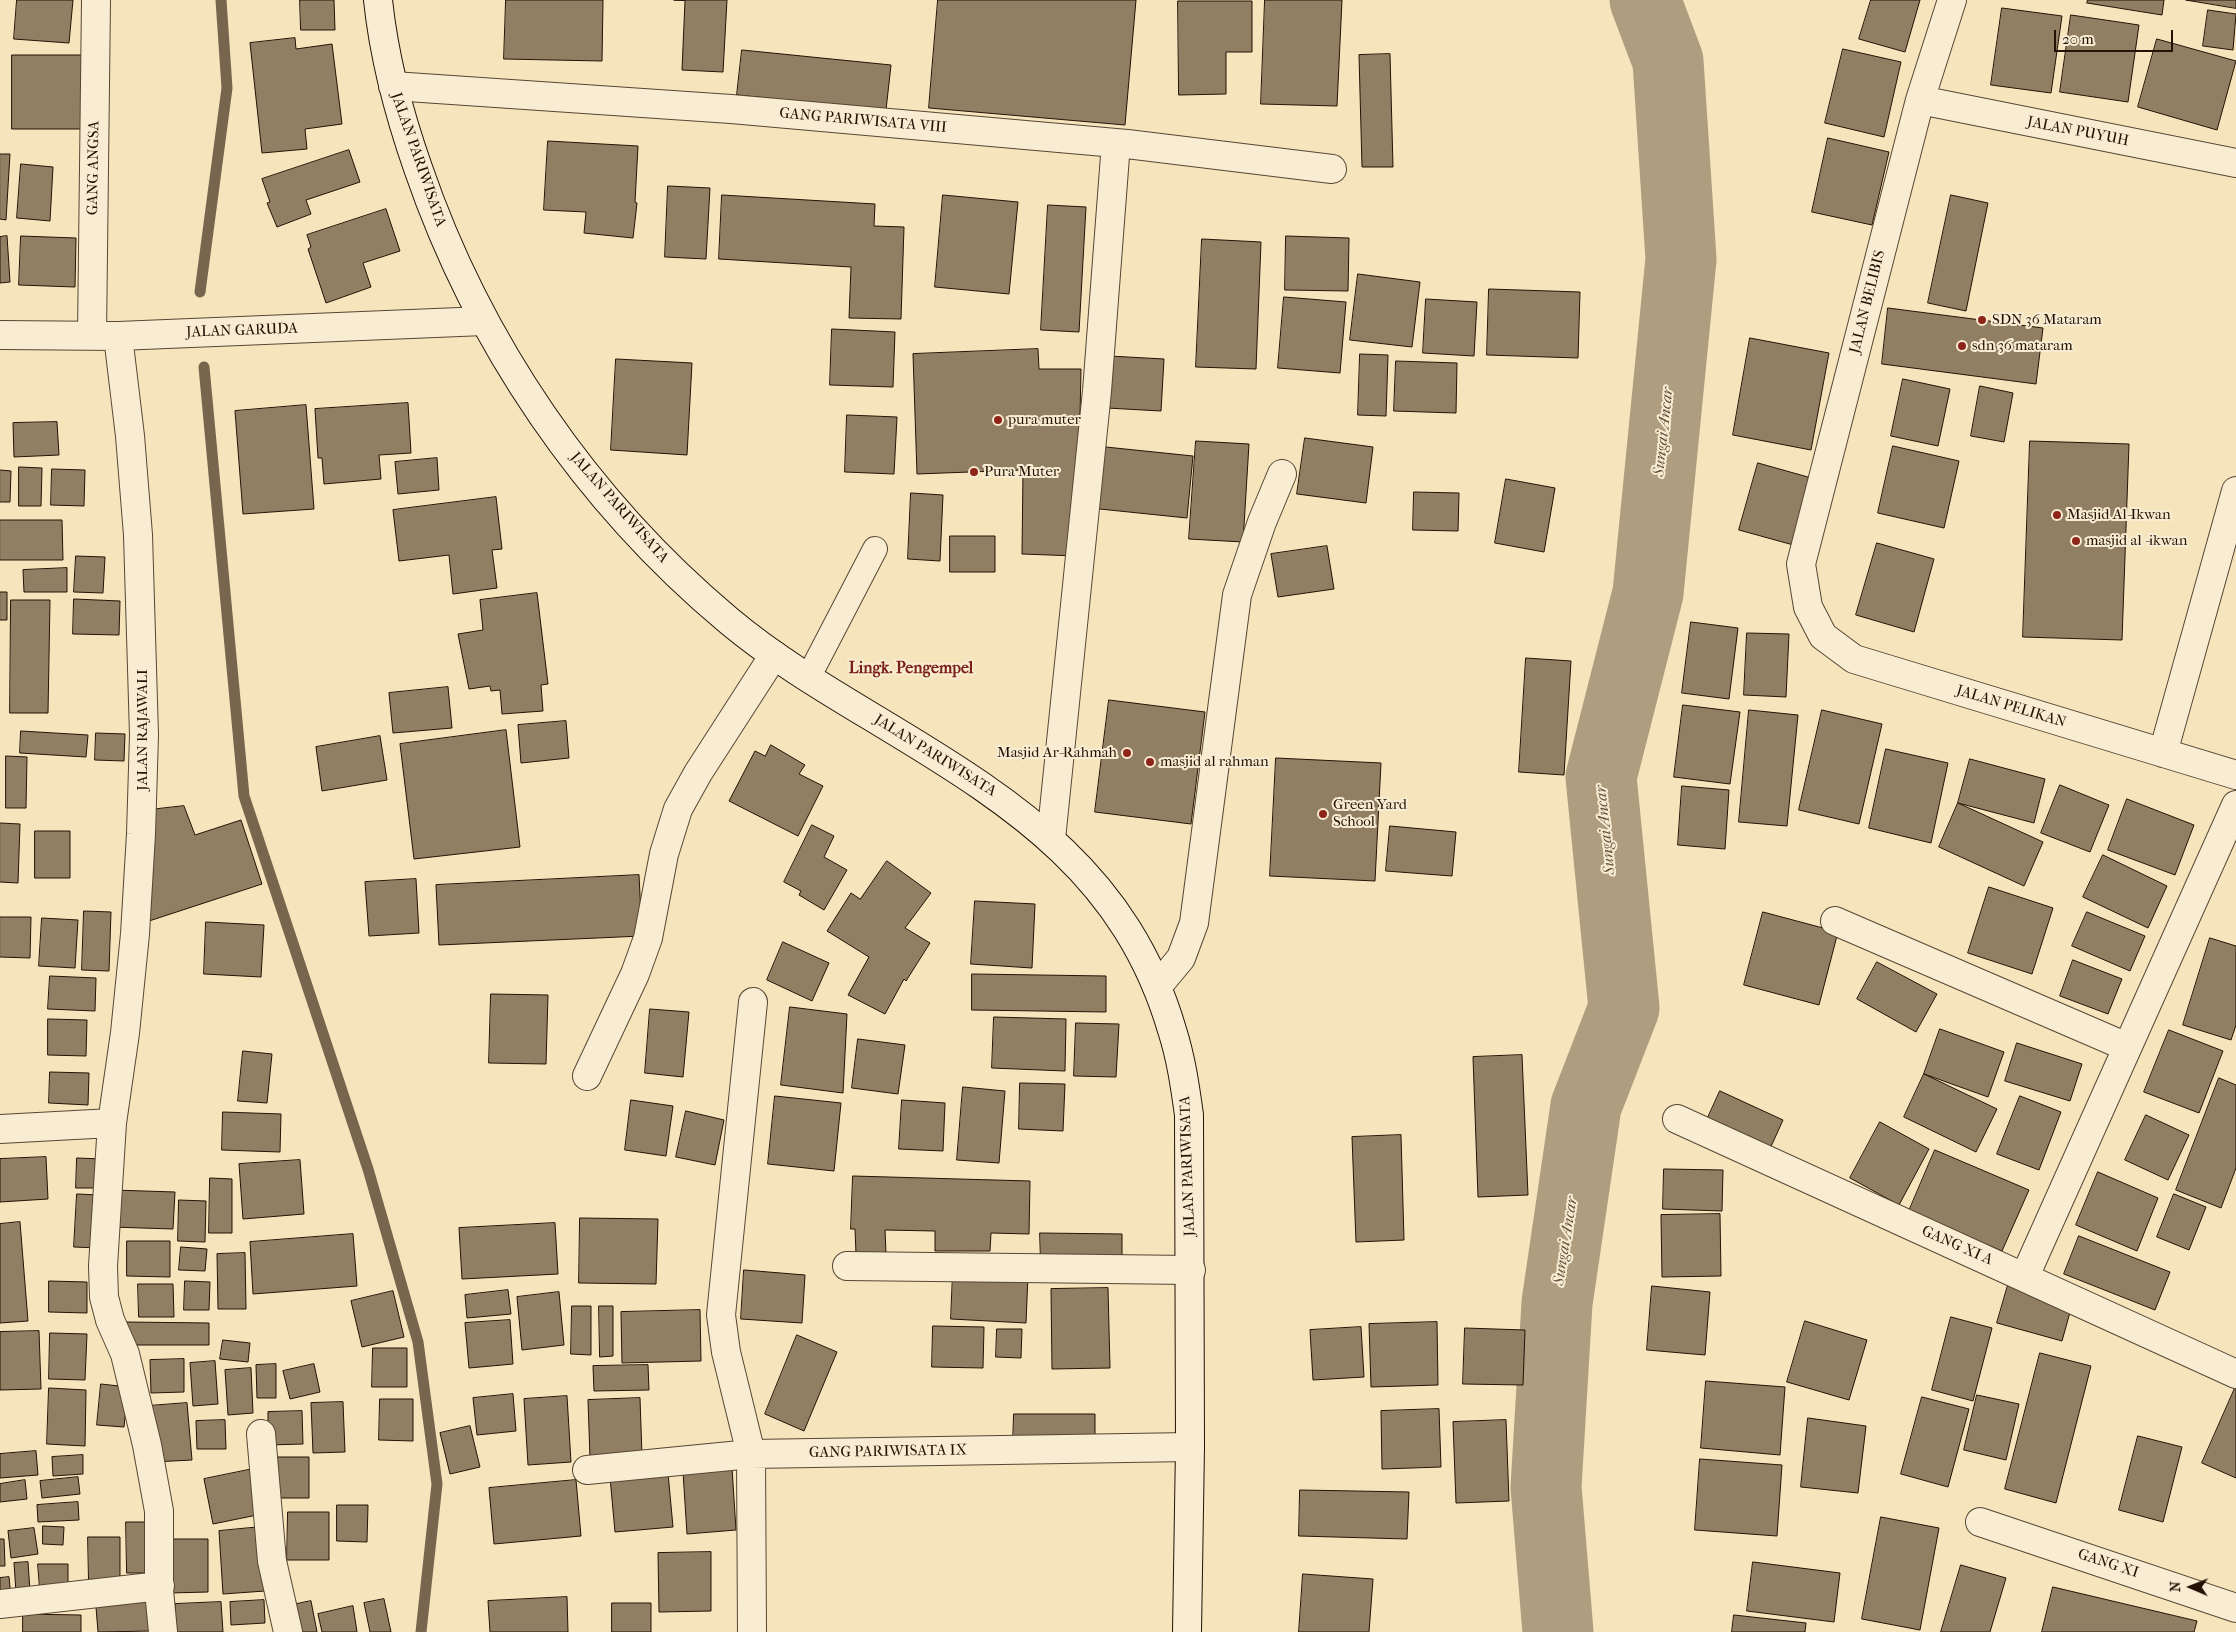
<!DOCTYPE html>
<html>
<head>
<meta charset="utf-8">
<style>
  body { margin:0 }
  #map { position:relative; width:2236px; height:1632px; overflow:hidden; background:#f5e4bc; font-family:"IM FELL French Canon",serif }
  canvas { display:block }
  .north { position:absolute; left:2166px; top:1562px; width:50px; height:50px; -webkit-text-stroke:4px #f8edd3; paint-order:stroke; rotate:271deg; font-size:14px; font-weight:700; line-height:20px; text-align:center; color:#241205 }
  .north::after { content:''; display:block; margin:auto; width:18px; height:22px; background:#241205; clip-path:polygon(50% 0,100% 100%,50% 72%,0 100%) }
  .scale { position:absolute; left:2054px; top:30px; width:119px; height:22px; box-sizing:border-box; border:2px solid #241205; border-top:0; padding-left:6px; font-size:15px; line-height:18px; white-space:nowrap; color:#241205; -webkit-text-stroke:4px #f8edd3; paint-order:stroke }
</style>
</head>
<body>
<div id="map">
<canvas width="2236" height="1632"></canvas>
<div class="north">N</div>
<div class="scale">20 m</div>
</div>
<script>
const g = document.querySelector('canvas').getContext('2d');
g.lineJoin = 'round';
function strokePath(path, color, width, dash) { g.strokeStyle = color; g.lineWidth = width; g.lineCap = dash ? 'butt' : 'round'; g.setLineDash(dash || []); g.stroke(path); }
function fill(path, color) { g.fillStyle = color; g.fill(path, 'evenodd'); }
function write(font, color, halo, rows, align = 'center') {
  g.font = font + ' "IM FELL French Canon",serif'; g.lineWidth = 4; g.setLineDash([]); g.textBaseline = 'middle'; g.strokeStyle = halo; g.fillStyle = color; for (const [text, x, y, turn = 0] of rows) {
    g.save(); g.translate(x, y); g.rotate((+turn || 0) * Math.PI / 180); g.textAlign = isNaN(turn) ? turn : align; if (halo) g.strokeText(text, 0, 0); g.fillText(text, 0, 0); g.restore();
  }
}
strokePath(new Path2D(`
  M200,292L227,88L221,0
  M204,367L244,796L368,1169L418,1342L437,1484L421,1632`), '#77654e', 11);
strokePath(new Path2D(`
  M1558,1632L1546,1487L1557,1303L1586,1106L1624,1008L1601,777L1648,593L1681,259L1668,61L1645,0`), '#ae9d7e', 71);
const building = new Path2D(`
  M17,0H73L69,43L14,39Z
  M300,0H334L335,30H301Z
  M506,0H603L602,61L504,59Z
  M674,0H727L723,72L682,70L685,1Z
  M938,0H1136L1125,125L929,108Z
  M1265,0H1342L1337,106L1261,104Z
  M1871,0H1920L1905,52L1859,39Z
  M2088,0H2164L2162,15L2087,3Z
  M2186,0H2236V8Z
  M1178,1H1252V52H1226V94L1179,95Z
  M2002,8L2062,16L2051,93L1991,85Z
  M2208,10L2236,14L2233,50L2203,46Z
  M2071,15L2139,25L2128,102L2060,92Z
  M295,38L296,49L332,44L342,124L305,129L307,149L262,153L250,43Z
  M2157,39L2236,61L2217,130L2138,107Z
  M1843,49L1901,62L1884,137L1825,123Z
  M742,50L891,65L886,110L737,95Z
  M1390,54L1393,167H1362L1359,55Z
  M12,55H83V129H12Z
  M1828,138L1889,152L1872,225L1812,212Z
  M548,141L638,146L635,202L637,203L633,238L584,233L586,212L544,210Z
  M349,150L360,182L306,200L311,214L277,227L267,203L270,202L262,179Z
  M0,154H10L6,220L0,219Z
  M21,164L53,167L50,221L17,218Z
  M668,186L710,188L706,259L665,257Z
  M722,195L875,204L874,226L904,227L901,319L849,318L851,267L719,259Z
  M943,195L1018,202L1009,294L935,287Z
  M1951,195L1988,203L1966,311L1928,303Z
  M1048,205L1086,207L1079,332L1041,330Z
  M386,209L400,251L363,263L371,287L326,303L308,249L311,247L307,235Z
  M7,236L10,282L0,283V237Z
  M21,236L76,238L75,287L19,285Z
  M1286,236L1349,238L1348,291L1285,290Z
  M1202,239L1261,242L1256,369L1196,367Z
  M1358,274L1420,282L1412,347L1350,340Z
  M1489,289L1580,292L1578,358L1487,355Z
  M1284,297L1346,302L1340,373L1278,368Z
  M1426,299L1477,302L1474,356L1423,353Z
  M1888,308L2043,328L2036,384L1882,364Z
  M832,329L895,332L893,387L830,385Z
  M1750,338L1829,353L1811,450L1733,435Z
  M1038,349L1039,369H1081L1077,556L1022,554L1023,470L917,474L913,354Z
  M1360,354L1388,355L1386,416L1358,415Z
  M1109,356L1164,359L1161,411L1107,408Z
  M616,359L692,363L687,455L611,450Z
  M1396,361L1457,363L1456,413L1394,411Z
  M1903,379L1950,389L1938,446L1891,436Z
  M1980,386L2013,393L2004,442L1971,436Z
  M408,403L411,453L379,455L381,479L324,484L322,458H318L315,409Z
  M306,405L314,509L243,514L235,411Z
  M847,415L897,417L894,474L845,472Z
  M57,422L59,455L14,457L13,423Z
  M1305,438L1373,447L1366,503L1297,494Z
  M1196,441L1249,444L1243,542L1189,539Z
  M2030,441L2129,444L2122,640L2023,637Z
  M1096,446L1193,456L1187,518L1090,508Z
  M1893,446L1959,461L1944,528L1878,513Z
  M437,458L439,490L398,494L395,462Z
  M1758,463L1815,479L1797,546L1739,530Z
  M19,467L42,468L41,506H19Z
  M52,469L85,470L84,506L51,505Z
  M0,470L11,471L10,502H0Z
  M1506,479L1555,488L1544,552L1495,543Z
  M1414,492L1459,493L1458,531L1413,530Z
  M911,493L943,495L940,561L908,559Z
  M496,497L502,549L492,550L497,588L453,594L449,555L399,561L393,510Z
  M0,520H62L63,560H0Z
  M950,536H995V572H950Z
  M1877,543L1934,559L1914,632L1856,615Z
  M1327,546L1334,589L1278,597L1271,554Z
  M76,556L105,557L103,593L74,592Z
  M67,568V592H24L23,570Z
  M0,592H7V620H0Z
  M537,593L548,684L541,685L543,711L502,714L500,690L491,691L490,686L469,689L458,634L483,630L480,600Z
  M74,599L120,601L119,635L73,634Z
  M11,600H50L48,713H10Z
  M1691,622L1738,628L1729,699L1682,693Z
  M1747,633L1789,634L1786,697L1744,695Z
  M1526,658L1571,661L1564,775L1519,772Z
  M448,687L452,728L393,733L389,693Z
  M1109,700L1205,712L1191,824L1095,812Z
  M1683,705L1740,712L1730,784L1674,777Z
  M1749,710L1798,715L1787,826L1739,822Z
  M1822,710L1882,724L1859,824L1799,810Z
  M566,721L569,758L521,763L518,725Z
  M506,730L520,847L414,859L400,744Z
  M21,731L88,735L86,757L20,753Z
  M96,733L125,734L124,761L95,760Z
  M380,736L387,780L322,791L316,747Z
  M771,745L805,765L799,774L823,786L798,836L729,801L755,751L765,756Z
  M1886,749L1948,763L1931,843L1869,828Z
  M6,756L27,757L26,808H6Z
  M1276,758L1381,763L1375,881L1270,876Z
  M1970,759L2045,779L2034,823L1958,803Z
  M2060,785L2109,805L2090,852L2041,833Z
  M1682,786L1729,790L1725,849L1678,845Z
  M2127,799L2194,825L2175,875L2108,850Z
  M1958,803L2043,842L2024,886L1939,847Z
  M184,806L195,835L241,820L262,884L146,922L149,810Z
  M0,823L20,824L18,883L0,882Z
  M812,825L834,836L824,857L847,870L824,910L799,895L801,891L784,882Z
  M1390,826L1456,832L1452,876L1386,871Z
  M35,831H70V878H35Z
  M2103,855L2167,886L2148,928L2083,897Z
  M887,861L931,893L905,928L930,943L906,981L904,979L885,1014L848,995L869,957L827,931L851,893L860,899Z
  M639,875L642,936L439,945L436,885Z
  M416,879L419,933L369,936L365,882Z
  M1989,887L2053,908L2032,974L1968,953Z
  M975,901L1035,904L1032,968L971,964Z
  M84,911L111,912L109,971L82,970Z
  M1763,912L1838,932L1819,1005L1744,985Z
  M2087,912L2145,936L2130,971L2072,946Z
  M0,917H31L30,958L0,957Z
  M42,918L78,920L75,968L39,966Z
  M206,922L264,925L261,977L204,974Z
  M2210,938L2236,946V1025L2231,1040L2183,1025Z
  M783,942L829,963L812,1001L767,980Z
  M2073,960L2122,979L2108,1014L2060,996Z
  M1877,962L1937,994L1916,1032L1857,999Z
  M972,974L1106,976V1012L972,1010Z
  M50,976L96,978L95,1011L48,1009Z
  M491,994L548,995L546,1064L489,1063Z
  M790,1007L847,1014L843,1093L781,1085Z
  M650,1009L689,1012L683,1077L645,1073Z
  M994,1017L1066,1019L1065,1071L992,1068Z
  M48,1019L87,1020L86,1056L48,1055Z
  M1076,1023L1119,1024L1116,1077L1074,1076Z
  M1940,1029L2004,1052L1988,1097L1924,1074Z
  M2169,1030L2223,1051L2199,1113L2144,1092Z
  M858,1039L905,1045L898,1094L852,1088Z
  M2017,1043L2082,1064L2070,1101L2005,1081Z
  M243,1051L272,1054L267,1103L238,1101Z
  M1522,1055L1528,1195L1478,1197L1473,1057Z
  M50,1072L89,1073L88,1105L49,1103Z
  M1924,1074L1997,1109L1976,1152L1904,1117Z
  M2219,1078L2236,1085V1168L2221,1208L2176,1190Z
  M1020,1083L1065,1084L1063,1131L1019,1129Z
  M963,1087L1005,1091L999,1163L957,1160Z
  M1720,1091L1783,1120L1769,1151L1706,1122Z
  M775,1096L841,1103L834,1171L768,1164Z
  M2020,1096L2061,1112L2039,1170L1997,1154Z
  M631,1100L673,1106L666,1156L625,1150Z
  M902,1100L945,1103L943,1151L899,1149Z
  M686,1111L724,1120L715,1165L676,1157Z
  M223,1112L281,1114L280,1152L222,1150Z
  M2146,1115L2189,1135L2168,1180L2125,1160Z
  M1880,1122L1929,1149L1899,1205L1850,1178Z
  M1401,1135L1404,1240L1356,1242L1352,1137Z
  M1935,1150L2029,1190L2002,1251L1909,1211Z
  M46,1157L48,1199L0,1202V1159Z
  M77,1158L102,1159V1188H76Z
  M300,1160L304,1214L243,1219L239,1164Z
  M1664,1169L1723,1170L1722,1211L1663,1209Z
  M2098,1172L2158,1198L2137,1251L2076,1225Z
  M853,1176L1030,1181L1029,1234L991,1233L990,1251H935V1231L885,1230L886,1253L856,1254L855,1229H851Z
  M210,1178L232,1179V1233H209Z
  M113,1190L175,1192L173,1229L111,1227Z
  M77,1194L100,1195L98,1248L74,1247Z
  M2174,1194L2206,1207L2189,1250L2157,1237Z
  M179,1200L206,1201L205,1242L178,1241Z
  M1720,1214L1721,1276L1662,1277L1661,1215Z
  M580,1218L658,1219L656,1284L579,1283Z
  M20,1222L28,1321L0,1323V1224Z
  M555,1223L558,1274L462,1279L459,1228Z
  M1040,1233L1122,1234V1264L1041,1263Z
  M353,1234L357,1286L253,1294L250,1242Z
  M2079,1236L2170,1272L2155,1310L2064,1274Z
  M127,1241H170V1277L127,1276Z
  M181,1247L207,1249L205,1271L179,1270Z
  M245,1253L246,1309H218L217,1254Z
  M744,1270L805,1275L802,1323L741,1319Z
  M953,1272L1028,1275L1026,1323L951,1319Z
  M49,1281L87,1282V1313L49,1312Z
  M185,1281L210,1282L209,1310H184Z
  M138,1284H173L174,1317H139Z
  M2008,1285L2072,1305L2062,1341L1997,1323Z
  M1652,1286L1710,1292L1705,1355L1647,1350Z
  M1108,1288L1110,1368L1052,1369L1051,1289Z
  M508,1290L511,1314L467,1318L465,1295Z
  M393,1291L404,1337L362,1347L351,1301Z
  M559,1292L564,1345L522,1350L517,1297Z
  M572,1306H591V1355L571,1354Z
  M599,1306H613V1356L600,1357Z
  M700,1310L701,1361L622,1363L621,1312Z
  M1951,1317L1992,1328L1973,1401L1932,1390Z
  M510,1320L513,1364L469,1368L465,1323Z
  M1805,1321L1867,1340L1849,1400L1787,1382Z
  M127,1322L209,1323V1345H127Z
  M1437,1322L1438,1385L1371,1387L1369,1324Z
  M933,1326L984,1327L983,1368L932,1367Z
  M1361,1327L1364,1377L1313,1380L1310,1330Z
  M1465,1328L1525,1330L1523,1385L1463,1384Z
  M997,1329H1022L1021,1358L996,1357Z
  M39,1331L41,1389L0,1390V1332Z
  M50,1333L87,1334L85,1380L49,1379Z
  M797,1335L837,1352L804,1431L765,1414Z
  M223,1340L250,1343L248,1362L220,1359Z
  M373,1348H407V1387H372Z
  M2040,1353L2091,1366L2056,1503L2005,1489Z
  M184,1359V1392L151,1393L150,1360Z
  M215,1361L218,1404L193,1406L190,1363Z
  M276,1364V1398H257L256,1365Z
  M314,1364L320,1392L290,1399L283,1371Z
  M648,1365L649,1390L594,1391L593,1366Z
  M251,1368L253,1413L228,1415L225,1370Z
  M1706,1381L1785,1387L1780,1455L1701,1448Z
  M101,1384L128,1387L124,1427L97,1425Z
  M49,1388L86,1390L85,1446L47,1444Z
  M2235,1388H2236V1478L2202,1463Z
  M513,1394L516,1431L477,1435L473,1398Z
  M1977,1395L2019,1404L2006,1460L1964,1450Z
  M567,1396L571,1462L528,1465L524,1399Z
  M1922,1397L1969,1409L1948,1487L1901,1474Z
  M640,1398L642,1456L590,1458L588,1400Z
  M380,1399H413V1441L379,1440Z
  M343,1402L345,1452L313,1453L311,1403Z
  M187,1403L192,1460L153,1462L148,1406Z
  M1439,1409L1441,1467L1382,1469L1381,1411Z
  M302,1411L303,1444L268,1445V1412Z
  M1014,1414H1095V1442H1013Z
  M1808,1418L1866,1426L1858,1493L1801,1487Z
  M225,1420L226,1449H197L196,1421Z
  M1506,1420L1509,1501L1456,1503L1453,1422Z
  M470,1426L480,1467L450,1474L440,1433Z
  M2138,1436L2182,1447L2163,1522L2119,1510Z
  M36,1451L38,1475L0,1478V1454Z
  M83,1455V1474L53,1476L52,1457Z
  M273,1457H309V1498H274Z
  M1700,1459L1782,1465L1777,1536L1695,1530Z
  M732,1468L736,1530L687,1534L683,1472Z
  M253,1469L262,1514L213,1524L204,1479Z
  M668,1473L673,1527L615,1532L610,1477Z
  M78,1477L80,1494L42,1498L40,1481Z
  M25,1480L27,1499L0,1502V1484Z
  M576,1480L581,1536L494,1544L489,1488Z
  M1300,1490L1409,1492L1407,1539L1299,1536Z
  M78,1502L79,1520L38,1522L37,1505Z
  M337,1505H368L367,1542L337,1541Z
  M288,1512H329V1560H287Z
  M1881,1517L1939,1528L1920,1630L1862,1619Z
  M126,1522H151L152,1573H127Z
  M43,1526L64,1527L63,1545L43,1544Z
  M261,1527L265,1591L223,1594L219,1531Z
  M34,1528L38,1554L11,1558L8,1531Z
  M88,1537H120V1583L89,1584Z
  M0,1539H4L5,1566H0Z
  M169,1539H208V1592L170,1593Z
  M711,1552V1611L659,1612L658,1553Z
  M28,1562L30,1591L16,1592L14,1563Z
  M1753,1562L1840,1573L1834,1622L1747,1611Z
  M38,1564H68V1588L40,1589Z
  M1961,1565L2006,1578L1990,1632H1941Z
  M1303,1574L1373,1579L1369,1632H1299Z
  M9,1577L11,1597L0,1598V1578Z
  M2053,1587L2197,1621L2194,1632H2042Z
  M567,1597L568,1632H490L488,1601Z
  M384,1599L391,1632H370L364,1603Z
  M148,1600L151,1631L98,1632L96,1607Z
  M264,1600L265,1623L231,1625L230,1602Z
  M311,1601L317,1632H297L292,1605Z
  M221,1602L223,1632H176L175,1604Z
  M612,1603H651V1632H612Z
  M353,1606L357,1632H322L318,1614Z
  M23,1614L81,1615V1632H23Z
  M1734,1615L1806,1623L1805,1632H1732Z`);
fill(building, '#917f64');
strokePath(building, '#241205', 1);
const lane = new Path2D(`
  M808,678L875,549`);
const street = new Path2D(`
  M1952,0L1920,100L1801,564L1808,607L1823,636L1854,659L2236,775
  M393,86L731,109L1127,144L1332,169
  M1920,100L2236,163
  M0,335L118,336L484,321
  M92,336L96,0
  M118,336L130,436L138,535L144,735L141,834L135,934L125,1033L112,1123L103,1266L104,1297L110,1320L125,1354L147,1445L159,1511V1590L163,1632
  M2163,753L2236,491
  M1051,839L1097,391L1116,143
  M1835,921L2127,1047
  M1157,987L1181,958L1194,923L1237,595L1262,522L1282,474
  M587,1076L635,974L648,938L664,854L678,809L698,773L774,655
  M1677,1119L2236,1374
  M0,1129L112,1123
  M847,1266L1191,1270
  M2025,1276L2236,805
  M261,1434L272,1561L288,1632
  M587,1470L751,1454L1190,1447
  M1980,1522L2236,1608
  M0,1604L160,1586
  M752,1632L751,1454L726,1352L721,1315L753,1002`);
const secondary = new Path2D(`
  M378,0C384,57 399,114 418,168C478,343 586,501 728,620C778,662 834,694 890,728C1019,806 1127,877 1172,1030C1181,1058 1185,1086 1189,1115L1190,1447L1187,1632`);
strokePath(lane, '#584633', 26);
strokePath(street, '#584633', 30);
strokePath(secondary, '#241205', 30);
strokePath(lane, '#f8edd3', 24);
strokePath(street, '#f8edd3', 28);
strokePath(secondary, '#f8edd3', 28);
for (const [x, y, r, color] of [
  [1982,320,5,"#8f2418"],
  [1962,346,5,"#8f2418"],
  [998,420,5,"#8f2418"],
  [974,472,5,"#8f2418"],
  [2057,515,5,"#8f2418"],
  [2076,541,5,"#8f2418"],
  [1127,753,5,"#8f2418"],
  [1150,762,5,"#8f2418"],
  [1323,814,5,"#8f2418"]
]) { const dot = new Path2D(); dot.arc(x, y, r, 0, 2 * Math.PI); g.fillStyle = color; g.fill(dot); strokePath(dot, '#f8edd3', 2); }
write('15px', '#241205', '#f8edd3', [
  ["GANG PARIWISATA VIII",863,121,5],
  ["JALAN PUYUH",2078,132,11],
  ["JALAN PARIWISATA",418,160,71],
  ["GANG ANGSA",94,168,-89],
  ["JALAN BELIBIS",1868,302,-76],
  ["JALAN GARUDA",242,331,-2],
  ["JALAN PARIWISATA",619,508,49],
  ["JALAN PELIKAN",2011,707,17],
  ["JALAN RAJAWALI",143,730,-90],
  ["JALAN PARIWISATA",935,756,32],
  ["JALAN PARIWISATA",1188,1166,-92],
  ["GANG XI A",1957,1246,24],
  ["GANG PARIWISATA IX",888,1452,-1],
  ["GANG XI",2108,1564,18]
]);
write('15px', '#241205', '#f8edd3', [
  ["SDN 36 Mataram",1992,320],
  ["sdn 36 mataram",1972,346],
  ["pura muter",1008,420],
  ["Pura Muter",984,472],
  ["Masjid Al-Ikwan",2067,515],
  ["masjid al -ikwan",2086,541],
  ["Masjid Ar-Rahmah",1117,753,"right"],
  ["masjid al rahman",1160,762],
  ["Green Yard",1333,805],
  ["School",1333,822]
], 'left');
write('italic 16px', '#62513b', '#f8edd3', [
  ["Sungai Ancar",1664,432,-84],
  ["Sungai Ancar",1606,830,-96],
  ["Sungai Ancar",1566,1241,-81]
]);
write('bold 16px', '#7a1f14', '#f8edd3', [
  ["Lingk. Pengempel",911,669]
]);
</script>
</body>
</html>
